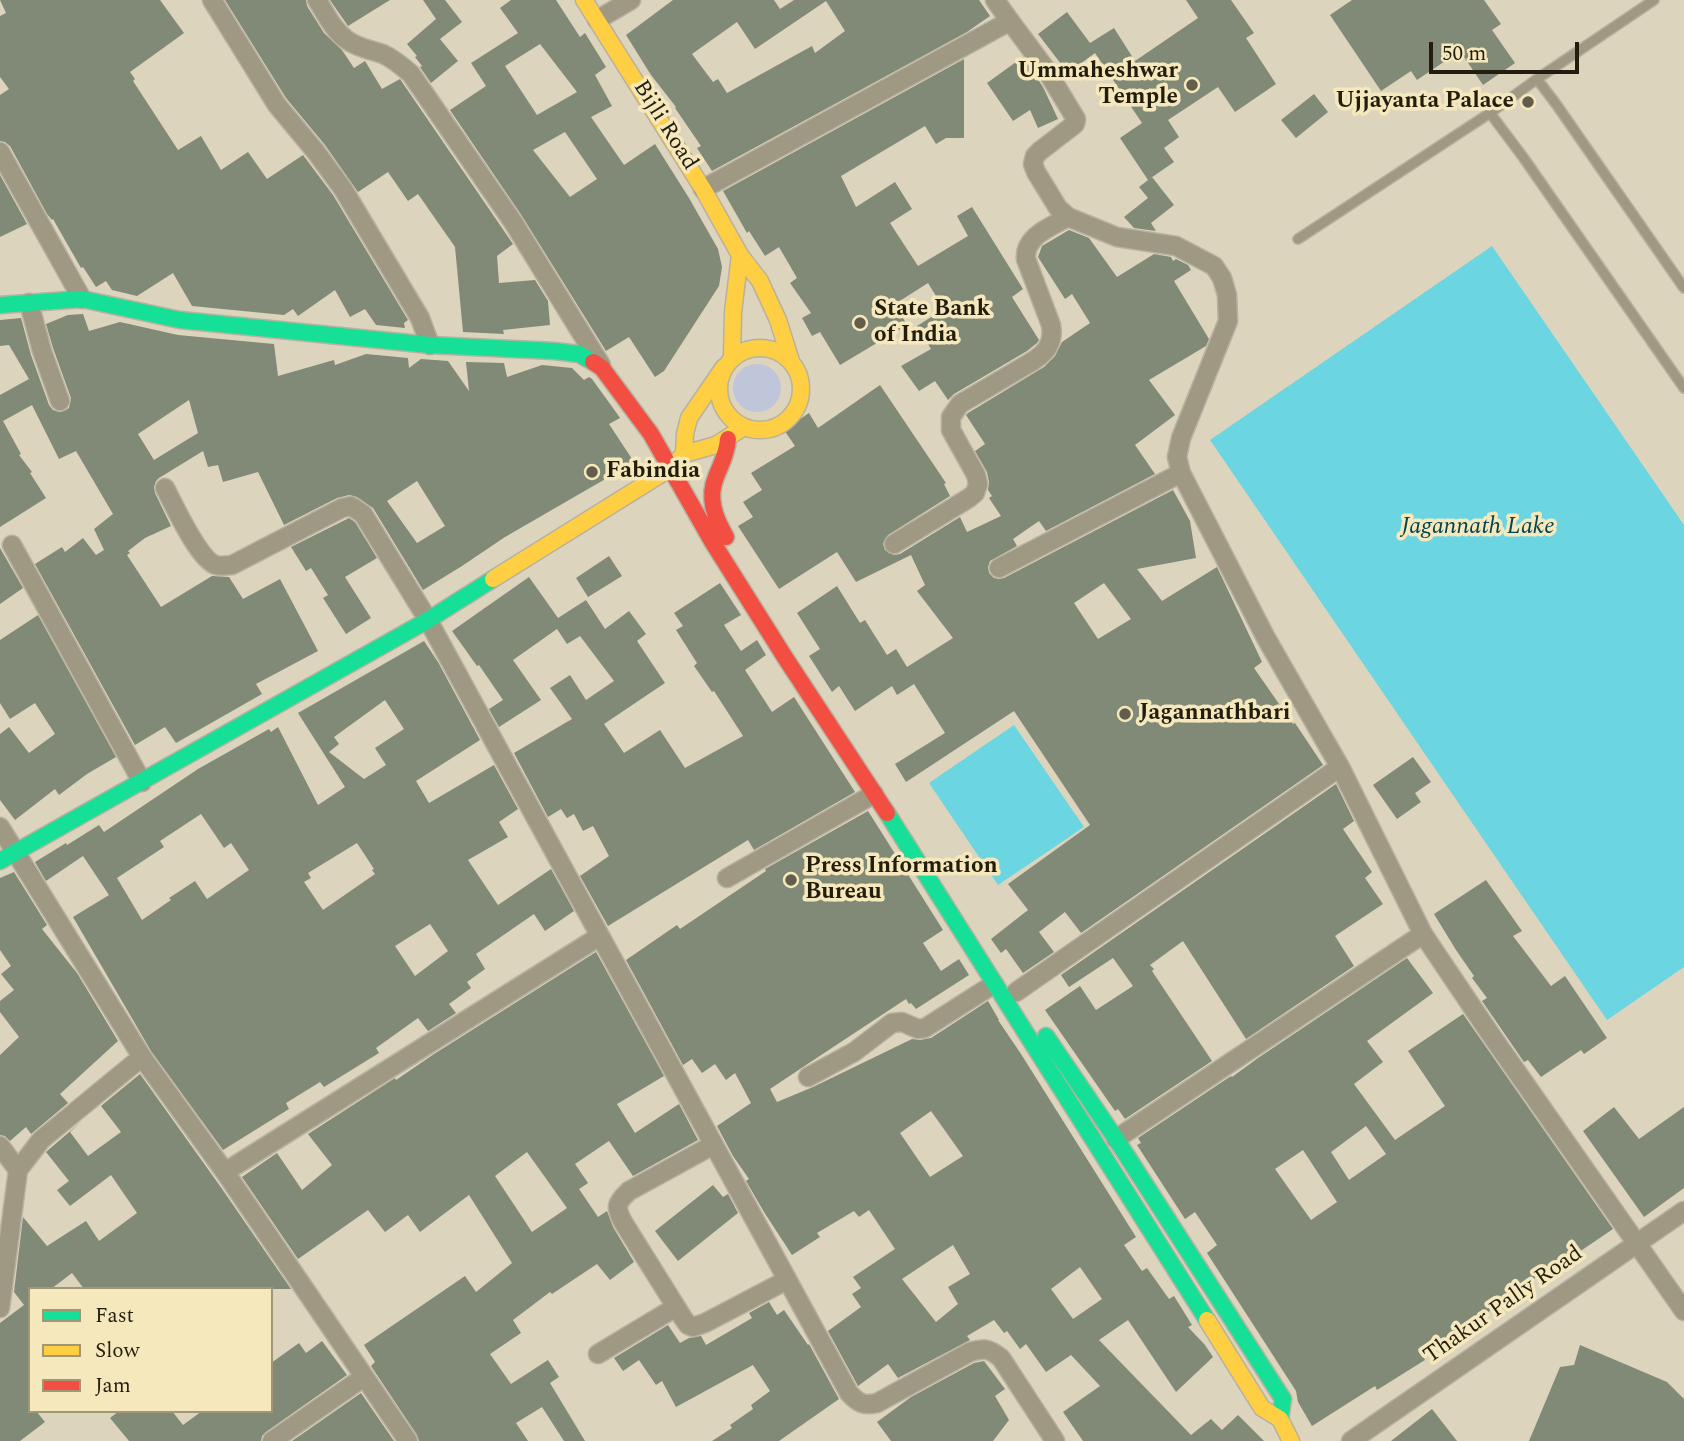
<!DOCTYPE html>
<html>
<head>
<meta charset="utf-8">
<style>
  body { margin:0 }
  #map { position:relative; width:1684px; height:1441px; overflow:hidden; background:#dcd4bd; font-family:Spectral,serif }
  canvas { display:block }
  .legend { position:absolute; left:28px; top:1287px; width:245px; height:126px; box-sizing:border-box; background:#f6e8bd; border:2px solid #a19777; margin:0; padding:9px 12px; list-style:none; font-size:21px; color:#221d0d }
  .legend li { display:flex; align-items:center; gap:14px; height:35px }
  .legend b { width:35px; border:2px solid #a19777 }
  .scale { position:absolute; left:1429px; top:42px; width:150px; height:32px; box-sizing:border-box; border:4px solid #221d0d; border-top:0; padding-left:9px; font-size:21px; line-height:24px; white-space:nowrap; color:#221d0d; -webkit-text-stroke:5px #f6e8bd; paint-order:stroke }
</style>
</head>
<body>
<div id="map">
<canvas width="1684" height="1441"></canvas>
<ul class="legend">
<li><b style="height:9px;background:#16e098"></b>Fast</li>
<li><b style="height:9px;background:#ffcf43"></b>Slow</li>
<li><b style="height:9px;background:#f24e42"></b>Jam</li>
</ul>
<div class="scale">50 m</div>
</div>
<script>
const g = document.querySelector('canvas').getContext('2d');
g.lineJoin = 'round';
function fill(path, color) { g.fillStyle = color; g.fill(path, 'evenodd'); }
function strokePath(path, color, width, dash) { g.strokeStyle = color; g.lineWidth = width; g.lineCap = dash ? 'butt' : 'round'; g.setLineDash(dash || []); g.stroke(path); }
function write(font, color, halo, rows, align = 'center') {
  g.font = font + ' Spectral,serif'; g.lineWidth = 7; g.setLineDash([]); g.textBaseline = 'middle'; g.strokeStyle = halo; g.fillStyle = color; for (const [text, x, y, turn = 0] of rows) {
    g.save(); g.translate(x, y); g.rotate((+turn || 0) * Math.PI / 180); g.textAlign = isNaN(turn) ? turn : align; if (halo) g.strokeText(text, 0, 0); g.fillText(text, 0, 0); g.restore();
  }
}
fill(new Path2D(`
  M733 388a24 24 0 1 1 48 0a24 24 0 1 1-48 0Z`), '#c0c6d9');
fill(new Path2D(`
  M1492,246L1684,525V967L1607,1020L1210,440Z
  M1014,725L1084,827L998,885L929,783Z`), '#6bd5e1');
fill(new Path2D(`
  M0,0H160L184,33L130,72L135,79L133,81L178,150L201,136L221,170L248,152L267,179L303,155L333,195L408,320L404,323L405,328L376,325L365,309L350,317L335,290L298,316L293,309L284,315L192,306L173,273L137,296L112,290L106,281L96,287L83,267L81,268L53,219L52,220L47,214L10,146L5,142L0,141V95L9,89L0,77V16L6,13Z
  M225,0H306L307,6L324,33L342,50L354,68L365,61L382,89L400,79L402,82L513,244L497,256L499,283L535,280L548,301L550,325L503,330L504,334L463,332L455,247L418,194L408,201L388,172L358,192L325,145L286,98Z
  M330,0H390L348,26Z
  M423,0H445L462,22L440,39L458,61L431,83L420,67L422,66L415,57L417,56L407,44L436,19Z
  M511,0H556L580,37L585,33L606,67L595,75L612,106L591,117L624,165L655,144L689,198L718,249L722,267L719,286L664,371L655,377L629,337L606,351L522,216L450,110L486,86L471,63L518,33L500,8ZM540,44L577,92L537,115L505,66ZM565,132L597,179L570,197L533,150Z
  M673,0H774L780,9L794,0H979L990,16L967,32L712,171L697,148L701,146L675,108L676,107L651,75L626,35ZM826,1L845,31L815,53L812,46L727,93L718,79L713,82L692,54L737,22L755,49Z
  M1186,0H1231L1254,33L1246,38L1276,84L1235,112L1218,87L1168,120L1179,137L1164,148L1174,162L1148,180L1120,138L1142,123L1095,53L1068,73L1038,34L1067,12L1090,43L1114,28L1135,61L1198,18Z
  M1352,0H1484L1501,24L1492,30L1515,63L1483,85L1460,51L1417,80L1411,71L1381,91L1330,15Z
  M1023,57L1043,87L1058,119L1038,128L1030,110L1013,121L987,83Z
  M964,59V138H946L936,144L925,126L841,176L856,207L895,182L912,209L890,223L918,266L968,236L957,216L972,207L1023,289L1012,297L1039,340L1037,343L1027,351L954,394L948,400L935,381L919,391L901,366L931,349L917,326L944,309L928,283L895,304L907,325L840,365L820,332L812,336L802,318L811,313L790,283L797,278L779,247L765,256L749,231L747,233L723,191Z
  M1314,94L1328,112L1296,138L1281,120Z
  M0,175L27,224L0,237Z
  M1152,177L1174,205L1151,223L1156,231L1134,228L1124,217L1148,198L1139,187Z
  M1069,230L1089,238L1117,277L1154,254L1171,257L1173,261L1176,259L1188,265L1191,270L1174,281L1209,339L1206,346L1149,380L1175,415L1135,445L1155,474L1046,531L1039,521L1013,539L1017,546L990,561L988,567L989,573L994,578L999,579L1004,578L1173,490L1190,521L1196,558L1137,569L1162,601L1217,567L1262,662L1254,668L1293,724L1295,723L1323,765L1081,933L1065,912L1039,932L1054,952L1023,973L1006,949L1001,953L991,939L1028,910L1008,884L1090,825L1014,711L906,782L895,764L945,733L914,684L897,695L892,686L855,711L839,686L832,692L809,656L820,649L797,613L837,586L860,623L865,620L887,655L896,649L907,667L953,638L917,591L925,585L911,555L856,582L837,552L779,589L738,526L753,517L743,502L762,490L751,473L795,446L784,430L809,413L818,428L880,385L946,483L944,484L950,496L888,535L883,544L885,550L894,555L900,554L960,517L967,532L1001,516L989,498L992,496L988,490L989,482L987,472L975,451L985,444L966,415L968,413L1044,367L1055,356L1062,342L1090,323L1072,294L1065,299L1038,257L1042,246ZM1104,583L1131,619L1098,639L1074,603Z
  M83,314L89,331L120,322L178,335L274,344L278,376L334,360L335,365L366,354L408,358L409,368L421,359L448,361L469,391L466,362L504,363L507,377L542,365L572,368L584,380L589,377L592,379L618,415L620,418L609,424L636,465L616,477L614,474L505,537L462,566L423,590L373,508L357,497L349,495L337,498L284,525L258,472L223,482L218,465L208,467L203,451L159,478L156,481L154,487L155,493L171,526L145,538L128,551L130,553L127,555L161,607L212,576L229,577L243,599L280,579L318,651L256,684L262,694L176,743L165,727L135,745L35,564L62,547L65,552L83,538L96,555L104,550L94,529L113,514L76,451L59,459L32,405L3,421L21,454L19,455L32,472L30,473L46,498L0,527V395L29,379L9,345L0,346V320L21,318L31,355L49,405L53,410L59,412L64,411L69,408L71,398L53,348L46,324L68,315ZM189,400L198,433L154,460L138,434ZM417,481L445,526L417,543L387,501Z
  M349,518L355,522L377,558L345,577L371,618L346,634L323,598L328,595L311,568L306,571L291,547Z
  M0,548L23,588L0,604Z
  M609,556L622,576L588,597L576,578Z
  M529,577L558,618L586,600L605,629L629,611L646,634L637,641L665,683L604,724L624,753L660,730L685,768L743,736L714,691L712,692L694,666L697,663L676,630L683,626L674,613L720,583L741,615L724,625L741,651L757,640L766,655L745,670L772,712L794,697L855,792L754,850L748,840L608,926L580,876L609,856L593,826L583,831L574,814L567,818L561,809L548,817L514,753L572,719L550,688L570,675L586,700L614,681L580,636L567,644L557,629L513,660L541,700L499,727L489,709L503,700L479,665L477,666L452,631Z
  M38,615L116,757L87,774L59,795L55,789L15,820L0,800V734L9,727L29,753L55,734L35,703L10,719L0,703V640Z
  M424,641L438,662L480,740L416,781L429,803L494,765L518,809L499,822L508,837L468,860L498,905L551,869L574,911L545,931L534,914L476,954L485,969L467,982L471,988L449,1004L456,1013L428,1031L418,1018L376,1048L379,1053L324,1087L320,1082L286,1103L289,1109L223,1150L151,1051L73,917L109,895L83,856L46,881L35,862L66,843L67,845L99,825L104,832L198,769L269,729L271,732L278,727L318,805L345,787L298,713ZM385,700L404,729L375,748L386,765L364,779L329,752L339,744L334,737ZM201,814L224,848L231,843L249,870L207,899L195,881L169,898L171,900L142,920L117,878L164,847L160,841ZM357,843L374,869L372,870L375,874L323,910L304,882L311,878L308,873ZM430,924L448,951L415,976L395,946Z
  M1413,757L1431,782L1415,793L1421,802L1397,819L1373,785Z
  M1336,784L1354,821L1343,829L1372,872L1365,878L1383,904L1335,936L1354,966L1246,1039L1183,941L1150,965L1154,969L1152,971L1212,1061L1125,1119L1118,1109L1115,1111L1045,1010L1080,986L1096,1010L1133,986L1113,958L1069,987L1061,975Z
  M868,811L943,930L923,943L941,971L959,959L969,975L916,1009L911,1003L909,1004L906,999L803,1067L770,1089L777,1102L813,1087L912,1039L920,1040L931,1038L988,1001L999,1020H998L1021,1054L1136,1237L1124,1245L1142,1271L1147,1268L1169,1299L1174,1296L1192,1325L1188,1327L1205,1345L1213,1357L1176,1392L1128,1320L1099,1340L1191,1435L1211,1419L1222,1430L1238,1415L1264,1441H1083L1063,1412L1100,1386L1071,1355L1046,1372L1026,1344L1020,1349L1007,1331L1004,1333L994,1320L967,1336L970,1340L898,1378L888,1364L858,1386L828,1331L861,1307L852,1294L861,1288L853,1277L895,1249L869,1210L859,1217L854,1211L817,1233L820,1237L792,1255L764,1212L746,1181L749,1179L733,1156L717,1126L751,1103L735,1073L726,1080L715,1064L702,1073L692,1059L683,1065L626,960L677,925L680,929L766,871L765,869ZM931,1111L963,1156L930,1177L900,1133ZM953,1245L970,1274L948,1287L958,1304L936,1322L902,1279ZM1080,1267L1102,1299L1073,1319L1051,1289Z
  M14,872L47,925L42,929L77,973L118,1041L60,1094L68,1103L31,1134L26,1127L10,1141L5,1136L0,1135V1055L19,1037L0,1012V1001L14,990L1,974L11,966L0,950V878Z
  M1486,880L1522,931L1513,936L1551,986L1565,976L1607,1038L1584,1054L1581,1050L1541,1077L1528,1060L1524,1062L1482,1001L1487,998L1472,978L1474,976L1456,950L1434,914Z
  M596,952L664,1076L617,1104L635,1133L679,1104L698,1140L633,1176L609,1141L575,1164L588,1183L579,1189L598,1217L607,1211L613,1227L634,1262L610,1280L597,1264L552,1294L550,1292L513,1320L521,1333L490,1354L511,1384L548,1360L559,1377L550,1383L585,1441H564L542,1407L516,1423L528,1441H419L417,1435L371,1366L375,1362L364,1345L465,1276L476,1292L512,1263L469,1195L420,1232L408,1215L385,1232L368,1210L298,1259L242,1177L277,1153L302,1190L332,1165L308,1134L395,1078L396,1080L434,1054ZM527,1152L567,1208L532,1232L495,1176Z
  M1407,958L1433,993L1367,1041L1383,1062L1354,1084L1395,1140L1445,1106L1408,1051L1463,1014L1613,1229L1554,1269L1515,1288L1518,1293L1422,1354L1425,1360L1377,1390L1375,1386L1312,1426L1298,1402L1296,1391L1207,1253L1217,1245L1195,1212L1185,1219L1137,1145L1141,1143L1138,1138L1231,1076L1232,1077L1258,1058ZM1366,1126L1386,1154L1349,1180L1331,1152ZM1303,1150L1337,1202L1311,1220L1275,1169Z
  M140,1074L220,1186L291,1289H84L72,1273L51,1289H30V1411H36L45,1422L20,1441H0V1323L24,1305L14,1292L23,1217L47,1246L86,1221L99,1241L137,1213L111,1175L70,1206L57,1190L69,1181L46,1152L82,1121L70,1132L88,1156L121,1132L101,1106Z
  M1614,1107L1639,1139L1684,1107V1188L1644,1217L1583,1131Z
  M713,1185L723,1197L728,1194L738,1213L678,1261L655,1231Z
  M769,1302L777,1315L784,1310L808,1345L809,1344L839,1399L779,1441H712L732,1428L730,1425L753,1409L751,1405L770,1391L753,1365L676,1407L662,1381L656,1385L639,1360L623,1371L614,1358L668,1325L680,1343L689,1338L701,1336L706,1345L752,1318L749,1313Z
  M322,1341L347,1375L266,1432L262,1436L261,1441H129L110,1418L119,1411H172L183,1425L202,1411H271V1363L299,1343L306,1353Z
  M1580,1345L1667,1382L1684,1399V1441H1529L1560,1367L1574,1365Z
  M984,1361L1005,1389L995,1396L1009,1420L993,1441H891L877,1422L911,1397L974,1363Z
  M361,1393L394,1441H292Z
  M1432,1409L1457,1441H1391Z`), '#808a77');
const lane = new Path2D(`
  M1537,79L1654,0
  M1298,239L1490,113
  M1684,288L1556,104L1537,79L1490,113L1523,157L1684,388`);
const street = new Path2D(`
  M212,0L277,105L316,152L343,189L420,318L430,345
  M317,0C326,14 333,30 347,40C358,48 371,50 383,54C394,59 402,66 411,74L513,222L601,365
  M995,0L1010,21
  M597,20L631,0
  M0,152L82,299
  M703,189L1010,21L1045,68L1076,119L1075,124L1040,151L1035,156L1033,164L1036,172L1058,208L1068,217L1117,237L1176,246L1214,266L1222,278L1227,295L1228,321L1181,438L1177,457L1181,473L1266,638L1340,767L1423,934L1491,1035L1684,1311
  M29,303L42,351L60,401
  M165,488C174,505 199,560 216,565C221,567 227,565 232,565L342,508L351,506L363,514L428,620L849,1393C858,1403 864,1406 877,1403L970,1352C985,1348 988,1348 1001,1358L1055,1441
  M894,544L969,498L975,493L978,484L976,475L951,430V417L960,404L1033,361C1047,352 1054,342 1051,325L1026,259C1024,236 1051,227 1068,217
  M12,545L142,782
  M999,568L1181,473
  M0,827L142,1057L225,1172L408,1441
  M727,878L874,794
  M1016,992L1340,767
  M808,1077L854,1052L892,1023L902,1022L918,1029L925,1028L994,984
  M1116,1139L1423,934
  M713,1145L629,1191C616,1203 615,1207 623,1222L683,1318L688,1325L693,1327L705,1323L787,1280
  M0,1146L18,1170
  M225,1172L600,936
  M0,1308L18,1170L41,1140L142,1057
  M598,1354L676,1307
  M272,1441L364,1377
  M1351,1441L1684,1211`);
const fast = new Path2D(`
  M0,305L82,299L180,320L430,345L554,351L579,354L593,362
  M887,813L1207,1320
  M0,861L428,620L493,579
  M1046,1036L1116,1139L1283,1399L1280,1419`);
const slow = new Path2D(`
  M584,0L703,189L740,255L760,281L778,320L791,361
  M719 389a41 41 0 1 1 82 0a41 41 0 1 1-82 0Z
  M732,358L733,312L740,255
  M684,454L716,445L744,427
  M493,579L671,468L684,454L685,434L689,418L724,367
  M1207,1320L1262,1408L1280,1419L1291,1441`);
const jam = new Path2D(`
  M593,362L602,368L651,434L713,543L786,659L887,813
  M726,537C715,518 707,498 716,477C721,464 727,454 728,439`);
strokePath(lane, '#b8b1a0', 12);
strokePath(street, '#b8b1a0', 21);
strokePath(fast, '#b8b1a0', 19);
strokePath(slow, '#b8b1a0', 19);
strokePath(jam, '#b8b1a0', 19);
strokePath(lane, '#9f9882', 9);
strokePath(street, '#9f9882', 18);
strokePath(fast, '#16e098', 16);
strokePath(slow, '#ffcf43', 16);
strokePath(jam, '#f24e42', 16);
for (const [x, y, r, color] of [
  [1192,85,7,"#635d4b"],
  [1528,102,7,"#635d4b"],
  [860,323,7,"#635d4b"],
  [592,472,7,"#635d4b"],
  [1125,714,7,"#635d4b"],
  [791,880,7,"#635d4b"]
]) { const dot = new Path2D(); dot.arc(x, y, r, 0, 2 * Math.PI); g.fillStyle = color; g.fill(dot); strokePath(dot, '#f6e8bd', 2.5); }
write('bold 23px', '#221d0d', '#f6e8bd', [
  ["Ummaheshwar",1178,72,"right"],
  ["Temple",1178,98,"right"],
  ["Ujjayanta Palace",1514,102,"right"],
  ["State Bank",874,310],
  ["of India",874,336],
  ["Fabindia",606,472],
  ["Jagannathbari",1139,714],
  ["Press Information",805,867],
  ["Bureau",805,893]
], 'left');
write('23px', '#221d0d', '#f6e8bd', [
  ["Bijli Road",664,126,58],
  ["Thakur Pally Road",1504,1306,-35]
]);
write('italic 24px', '#004550', '#f6e8bd', [
  ["Jagannath Lake",1478,528]
]);
</script>
</body>
</html>
